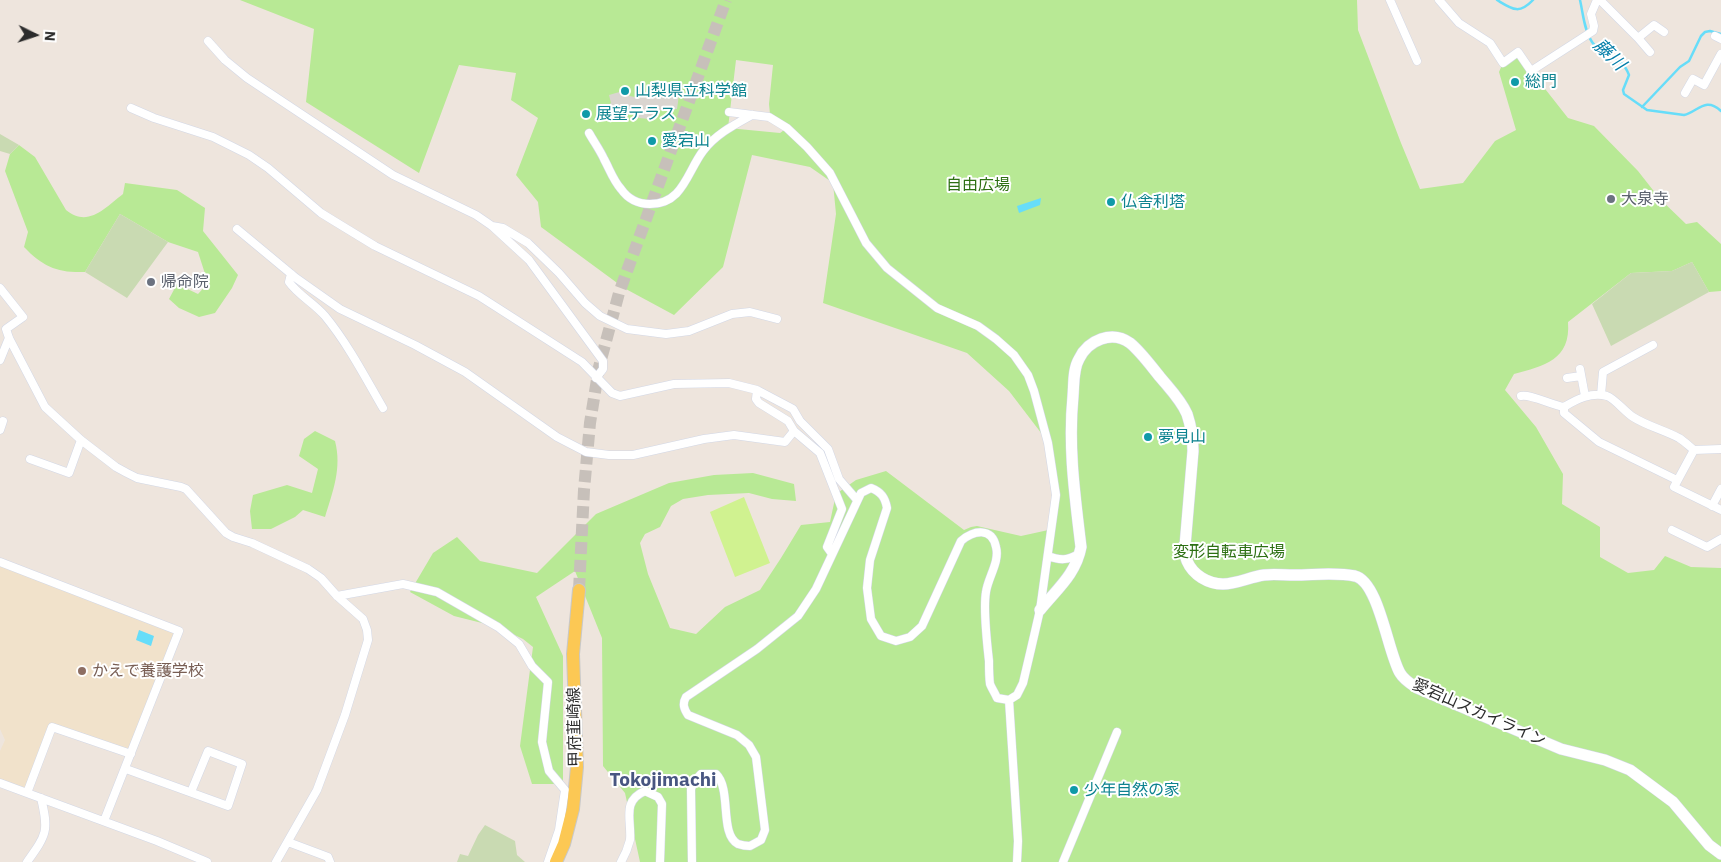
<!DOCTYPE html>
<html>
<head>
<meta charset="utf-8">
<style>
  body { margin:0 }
  #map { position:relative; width:1721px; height:862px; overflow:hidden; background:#eee5dd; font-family:"IBM Plex Sans",sans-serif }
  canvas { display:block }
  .north { position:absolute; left:10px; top:10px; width:50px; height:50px; -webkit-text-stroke:4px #fff; paint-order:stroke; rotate:94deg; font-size:14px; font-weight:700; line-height:20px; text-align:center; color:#2c2c2c }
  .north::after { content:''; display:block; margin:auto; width:18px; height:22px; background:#2c2c2c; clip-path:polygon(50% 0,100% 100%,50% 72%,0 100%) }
</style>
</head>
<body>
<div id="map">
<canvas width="1721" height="862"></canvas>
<div class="north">N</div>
</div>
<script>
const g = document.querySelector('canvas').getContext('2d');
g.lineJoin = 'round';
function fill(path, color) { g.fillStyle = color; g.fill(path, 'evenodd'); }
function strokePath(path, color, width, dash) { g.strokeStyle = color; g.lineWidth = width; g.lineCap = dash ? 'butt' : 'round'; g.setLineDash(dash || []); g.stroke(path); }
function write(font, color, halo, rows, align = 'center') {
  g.font = font + ' "IBM Plex Sans","Noto Sans JP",sans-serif'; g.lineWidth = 4; g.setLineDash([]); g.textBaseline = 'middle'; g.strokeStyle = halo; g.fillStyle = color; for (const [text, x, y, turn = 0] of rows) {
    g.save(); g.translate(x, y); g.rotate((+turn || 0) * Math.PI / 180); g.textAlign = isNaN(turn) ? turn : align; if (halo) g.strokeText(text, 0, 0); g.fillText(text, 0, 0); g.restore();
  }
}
fill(new Path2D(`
  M0,562L179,631L131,754L52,727L27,793L0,783V751L5,740L0,729Z`), '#f1e2cb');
fill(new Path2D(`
  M240,0H1357L1358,30L1401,143L1420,189L1463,183L1495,141L1516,130L1499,72L1503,63L1518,52L1531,71L1568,118L1594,126L1638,171L1660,199L1686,224L1697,222L1721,244V291L1709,292L1692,262L1672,271L1631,273L1568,322C1571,360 1544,366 1514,374L1505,390L1536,427L1563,474L1562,504L1600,527V557L1628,573L1654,570L1665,556L1691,567L1721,568V862H640L625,793L603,766L602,638L575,571L536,597L563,656V784H532L520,746L533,647L523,639L498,627L454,616L410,592L433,553L457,537L480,561L537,573L596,514L669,483L714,475L753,473L794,484L796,501L772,499L749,493L708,495L683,499L671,506L660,527L645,534L640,543L648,574L670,628L696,634L725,607L760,590L781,558L801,525L830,522L836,494L856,480L886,471L964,530L971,527L977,526L1021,536L1053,529L1056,495L1048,442L1009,391L967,353L823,303L836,214L833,183L810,167L752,155L723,267L674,315L624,288L541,227L538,202L516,175L538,118L511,100L516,73L459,65L419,173L306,102L314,29ZM736,60L773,65L769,104L770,114L787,128L780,133L728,128Z
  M19,145L35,157L66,210C88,228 105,208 123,194L125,183L177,190L205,208L203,231L238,275L232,288L215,313L199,317L179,308L169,299L177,284L198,294L208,283L198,252L168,242L120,214L85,272C58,273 43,267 24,247L28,232L5,171L10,154Z
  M315,431L335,441C342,468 333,491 325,517L303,510L295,517L271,529H252L250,511L253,495L287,485L312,493L318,469L299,456L304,439Z`), '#b8e995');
fill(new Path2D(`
  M0,134L19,145L10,154L0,151Z
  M120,214L168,242L127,298L85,272Z
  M1692,262L1709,292L1611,346L1592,304L1631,273L1672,271Z
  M485,825L515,841L517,855L525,862H457L460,854L468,856L478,835Z`), '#c9dab2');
fill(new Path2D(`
  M744,497L770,563L735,577L710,512Z`), '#d0f290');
fill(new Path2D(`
  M654,85L680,88L677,109L661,110L649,119L639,118L631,110L615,118L611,111L603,117L601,113L611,103L609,95L623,91L630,96L639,98L648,94Z`), '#dad5d0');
fill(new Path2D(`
  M1041,198L1040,205L1019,213L1017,206Z
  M139,630L154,636L151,646L136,640Z`), '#67ddf9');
strokePath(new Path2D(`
  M1497,0C1512,9 1519,15 1533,0
  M1580,0C1583,13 1584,30 1592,42C1602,57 1621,53 1629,75L1623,90L1624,94L1647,110L1684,115C1698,112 1705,96 1721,111
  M1642,107L1680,67L1689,61L1701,36L1705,32L1710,31L1721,34`), '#67ddf9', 2.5);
strokePath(new Path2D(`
  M579,590L584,490L590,423L599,367L619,293L726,0`), '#c7c0ba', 12, [12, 6]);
const street = new Path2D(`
  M1390,0L1417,61
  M1439,0L1459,23L1490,43L1503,63L1518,52L1531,71L1593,31L1594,26L1591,14L1597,0
  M1600,0L1638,38L1654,25L1664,32
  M1715,36L1721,39
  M1638,38L1650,52
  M208,41L225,60L247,78L393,175L476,215L492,226L529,260L603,361V369L596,378
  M1685,93L1693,79L1704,85L1721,54
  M131,108L154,118L213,137L249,155L268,168L321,213L334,221L375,246L479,296L582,362L612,393L620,396L674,384L729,383L757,390L793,409L800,421L828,449L839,479L857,500
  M589,133C594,142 600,150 604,159C610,170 613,180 621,189C628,199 638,204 650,204C683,204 687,172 703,151C716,134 734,125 752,115
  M492,226L503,228L528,243L559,273L585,303L600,316L627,329L666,334L689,331L732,314L750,312L777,319
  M237,229L296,278L340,309L415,345L465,372L557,437L586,452L609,455H633L704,439L734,435L785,442L794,431
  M291,274L289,282C298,295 314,303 325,316C348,344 365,377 383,408
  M0,288L23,317L6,329L9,338L45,407L81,440L116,467L127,473L137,478L181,487L186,489L226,533L233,537L252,543L308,569L321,578L337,596L363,619L367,630L368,640L345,715L317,790L276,862
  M0,360L9,338
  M1580,369L1585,396
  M1567,378L1581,376
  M757,390L756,399L759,403L788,421L794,431L820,453L842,509L827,547L832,554
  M1601,395L1603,372L1653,345
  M1521,396C1531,394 1551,405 1564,407
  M0,430L3,421
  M1694,450L1674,487L1721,510
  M30,459L69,473L81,440
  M1677,480L1599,442L1564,413V407C1577,399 1591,392 1607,396C1614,398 1625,412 1633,417C1647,426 1664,430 1679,438C1684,441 1689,446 1694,450L1721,449
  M1712,506L1721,489
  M1672,530L1707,547L1721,539
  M1048,556C1061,561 1068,560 1079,554
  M0,562L179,631L104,821
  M337,596L403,584L437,592L498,627L519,644L532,666L548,682L542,742L549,771L565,790L559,830L548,862
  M1009,700L1018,841L1017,862
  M126,769L228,806L242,764L208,751L191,792
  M0,783L27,793L52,727L131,754
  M27,793L157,841L207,862
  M288,842L328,857L330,862
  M27,862C47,834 49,831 41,798
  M621,862C625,855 628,848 630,840C632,821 621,801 645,791L658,797L662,804L660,862
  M692,862L691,789L693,783L701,774H716C732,789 719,834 738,844C741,845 747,846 750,846L761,840L765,830L756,757L749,745L737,735L688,715C684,709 682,704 686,697L757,649L798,616L816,589L861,493L871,488C881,492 885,497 887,508L870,560L867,588L871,619L881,636L896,641L910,637L922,626L961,541C974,530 992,527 996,547C1000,562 988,577 986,592C983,609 987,643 989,661C989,668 989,677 990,684C992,689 995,693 997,698L1009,700L1017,695L1023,683L1031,649L1040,610L1056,495L1048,443L1034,391L1028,375L1014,355L996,339L978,326L937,308L887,268L866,243L830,173L807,147L787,128L769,117L729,112
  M1063,862L1117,732`);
const secondary = new Path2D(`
  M1040,610C1057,589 1076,574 1081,547C1075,496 1068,448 1073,396C1074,384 1073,369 1079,359C1088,340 1112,330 1130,343C1141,352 1151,366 1160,377C1170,389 1181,400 1187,414C1191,426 1193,438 1193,451L1185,546C1185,551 1185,557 1187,561C1193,575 1208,584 1223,584C1237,584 1250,577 1264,575C1273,574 1284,575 1294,575C1314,575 1335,572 1355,576C1379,582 1388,653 1400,673C1404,680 1411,684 1417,688L1561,749L1605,760L1630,770L1673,802L1709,845L1721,854`);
const primary = new Path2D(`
  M556,862L564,844L573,809L577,767L573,654L579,590`);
strokePath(street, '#d2d7e5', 9);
strokePath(secondary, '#d2d7e5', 12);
strokePath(primary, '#c8c8c8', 14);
strokePath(street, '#fff', 8);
strokePath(secondary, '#fff', 11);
strokePath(primary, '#fcc854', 12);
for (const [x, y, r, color] of [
  [1515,82,5,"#0f9aa8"],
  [625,91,5,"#0f9aa8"],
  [586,114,5,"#0f9aa8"],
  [652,141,5,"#0f9aa8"],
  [1611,199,5,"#6b7280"],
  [1111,202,5,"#0f9aa8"],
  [151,282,5,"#6b7280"],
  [1148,437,5,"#0f9aa8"],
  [82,671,5,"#8d6e63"],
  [1074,790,5,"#0f9aa8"]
]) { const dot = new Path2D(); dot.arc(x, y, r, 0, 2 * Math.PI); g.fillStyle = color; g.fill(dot); strokePath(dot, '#fff', 2); }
write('16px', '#0d838f', '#fff', [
  ["総門",1525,82],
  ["山梨県立科学館",635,91],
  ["展望テラス",596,114],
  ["愛宕山",662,141],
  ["仏舎利塔",1121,202],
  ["夢見山",1158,437],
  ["少年自然の家",1084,790]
], 'left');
write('16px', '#2e7014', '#fff', [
  ["自由広場",978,185],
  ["変形自転車広場",1229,552]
]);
write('16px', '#5b616d', '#fff', [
  ["大泉寺",1621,199],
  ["帰命院",161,282]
], 'left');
write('16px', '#785e54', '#fff', [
  ["かえで養護学校",92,671]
], 'left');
write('16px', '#2c2c2c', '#fff', [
  ["愛宕山スカイライン",1479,713,24],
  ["甲府韮崎線",575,727,-91]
]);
write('italic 18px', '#027da9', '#fff', [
  ["藤川",1609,55,44]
]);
write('bold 19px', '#485681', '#fff', [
  ["Tokojimachi",663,781]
]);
</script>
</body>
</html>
